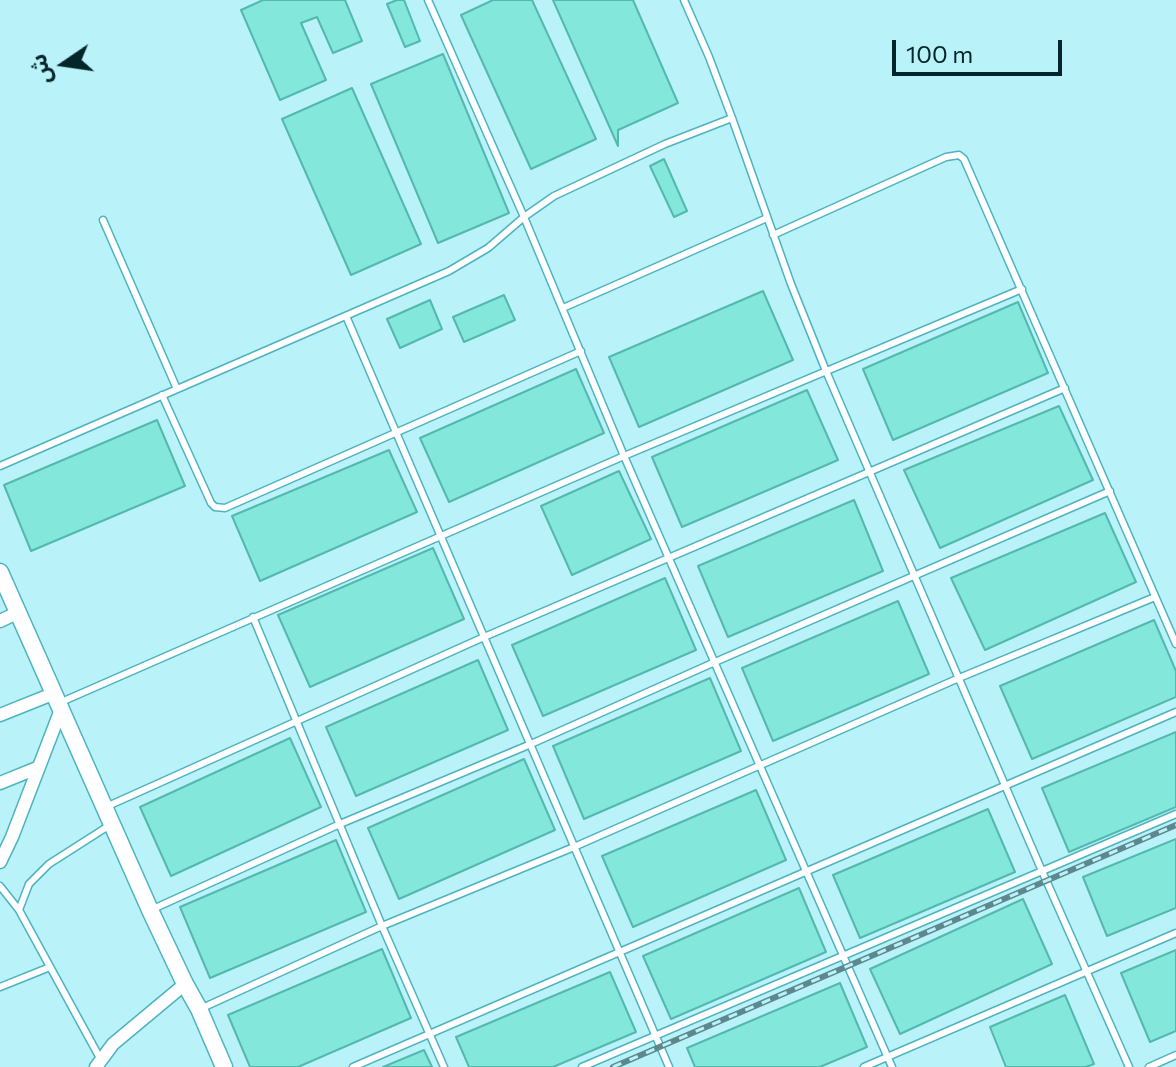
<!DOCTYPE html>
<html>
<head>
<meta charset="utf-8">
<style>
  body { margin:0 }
  #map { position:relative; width:1176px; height:1067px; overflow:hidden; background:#baf2f9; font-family:Commissioner,"Noto Sans Arabic",sans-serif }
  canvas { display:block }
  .north { position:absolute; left:24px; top:24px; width:80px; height:80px; -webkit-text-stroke:6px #baf2f9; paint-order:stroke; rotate:257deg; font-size:22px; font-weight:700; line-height:32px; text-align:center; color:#04262a }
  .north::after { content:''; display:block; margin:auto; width:28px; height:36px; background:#04262a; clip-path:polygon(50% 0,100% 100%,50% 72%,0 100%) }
  .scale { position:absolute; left:892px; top:40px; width:170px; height:36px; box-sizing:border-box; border:4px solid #04262a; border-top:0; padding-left:10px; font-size:24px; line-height:28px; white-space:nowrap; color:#04262a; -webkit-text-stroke:6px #baf2f9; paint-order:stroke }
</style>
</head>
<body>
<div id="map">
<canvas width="1176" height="1067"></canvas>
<div class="north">ش</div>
<div class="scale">100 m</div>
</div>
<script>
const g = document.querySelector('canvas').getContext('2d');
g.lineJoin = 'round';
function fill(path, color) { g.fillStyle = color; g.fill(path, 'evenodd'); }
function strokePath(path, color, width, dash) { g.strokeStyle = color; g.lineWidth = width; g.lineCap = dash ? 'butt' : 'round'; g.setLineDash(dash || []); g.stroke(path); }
const building = new Path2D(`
  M263,0H345L362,41L333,53L317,17L301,23L326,80L280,100L241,10Z
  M397,0H404L420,41L405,47L387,4Z
  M493,0H532L596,139L531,169L461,15Z
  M553,0H633L678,103L618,130V146Z
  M443,54L509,213L438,243L371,84Z
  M352,88L421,244L351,275L282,119Z
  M664,159L687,211L674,217L650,166Z
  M763,291L793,360L639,427L609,357Z
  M504,295L515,320L464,342L453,317Z
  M430,300L442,329L400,348L387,319Z
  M1018,302L1048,373L893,440L863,369Z
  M576,369L604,433L449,502L420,438Z
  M807,390L838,460L682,527L652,457Z
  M1059,406L1093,480L940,548L904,470Z
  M157,420L185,486L31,551L4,485Z
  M389,450L417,512L260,581L232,516Z
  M619,471L651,539L572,575L541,506Z
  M854,500L883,571L728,637L698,566Z
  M1105,513L1136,582L985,650L951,578Z
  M433,548L464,619L310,687L278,615Z
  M665,578L696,650L543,716L512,645Z
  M898,601L929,674L773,741L742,668Z
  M1154,620L1176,671V697L1032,759L1000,686Z
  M478,660L508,730L356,796L326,727Z
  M710,678L741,751L584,819L553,746Z
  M1176,732V807L1069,852L1042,788Z
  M290,738L321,807L171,876L140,807Z
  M524,759L555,830L399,899L368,828Z
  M756,790L786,860L633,927L602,856Z
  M988,809L1015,872L860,938L833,875Z
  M1176,839V908L1107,936L1083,877Z
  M336,840L366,912L210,978L180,907Z
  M799,888L826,952L671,1019L643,956Z
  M1023,899L1052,964L900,1034L870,969Z
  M382,949L411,1018L298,1067H250L228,1015Z
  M1176,950V1031L1150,1042L1121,973Z
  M610,972L636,1032L553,1067H469L456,1037Z
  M840,983L867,1047L820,1067H695L687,1048Z
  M1065,995L1094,1064L1086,1067H1006L990,1027Z
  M424,1050L432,1067H383Z`);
fill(building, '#83e7dc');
strokePath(building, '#53b8ae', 2);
const lane = new Path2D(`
  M428,0L524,217L624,456L892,1067
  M732,118L791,284L826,371L1042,871L1129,1067
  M103,220L177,389
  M773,235L946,157L959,155L964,159L1176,644
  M563,308L767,218
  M346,316L669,1067
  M162,395L211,503L215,507L225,508L581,351
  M0,466L449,271L488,248L524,217L554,196L665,144L732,118L709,57L684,0
  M253,617L382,926L444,1067
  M59,703L624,456L1022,289
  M108,806L484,637L1065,388
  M0,886L19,910L101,1060
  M153,909L340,824L531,744L715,662L1110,491
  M19,910L29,884L49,864L110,825
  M0,987L50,967
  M200,1009L382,926L574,847L959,678L1155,597
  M353,1067L1176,712
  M582,1067L1176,814
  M864,1067L1176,933
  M1149,1067L1176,1055`);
const street = new Path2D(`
  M0,621L19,612
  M0,715L55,693
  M0,783L37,768
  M0,862L12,837L62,707
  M96,1067L113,1044L185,984`);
const secondary = new Path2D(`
  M0,572L150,910L185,984L199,1009L224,1067`);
strokePath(lane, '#4cb3bf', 9);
strokePath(street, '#4cb3bf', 15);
strokePath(secondary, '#4cb3bf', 19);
strokePath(lane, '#fff', 6);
strokePath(street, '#fff', 12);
strokePath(secondary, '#fff', 16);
const rail = new Path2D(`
  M613,1067L1176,825`);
strokePath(rail, '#5c888e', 6);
strokePath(rail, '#baf2f9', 3, [9]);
</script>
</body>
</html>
